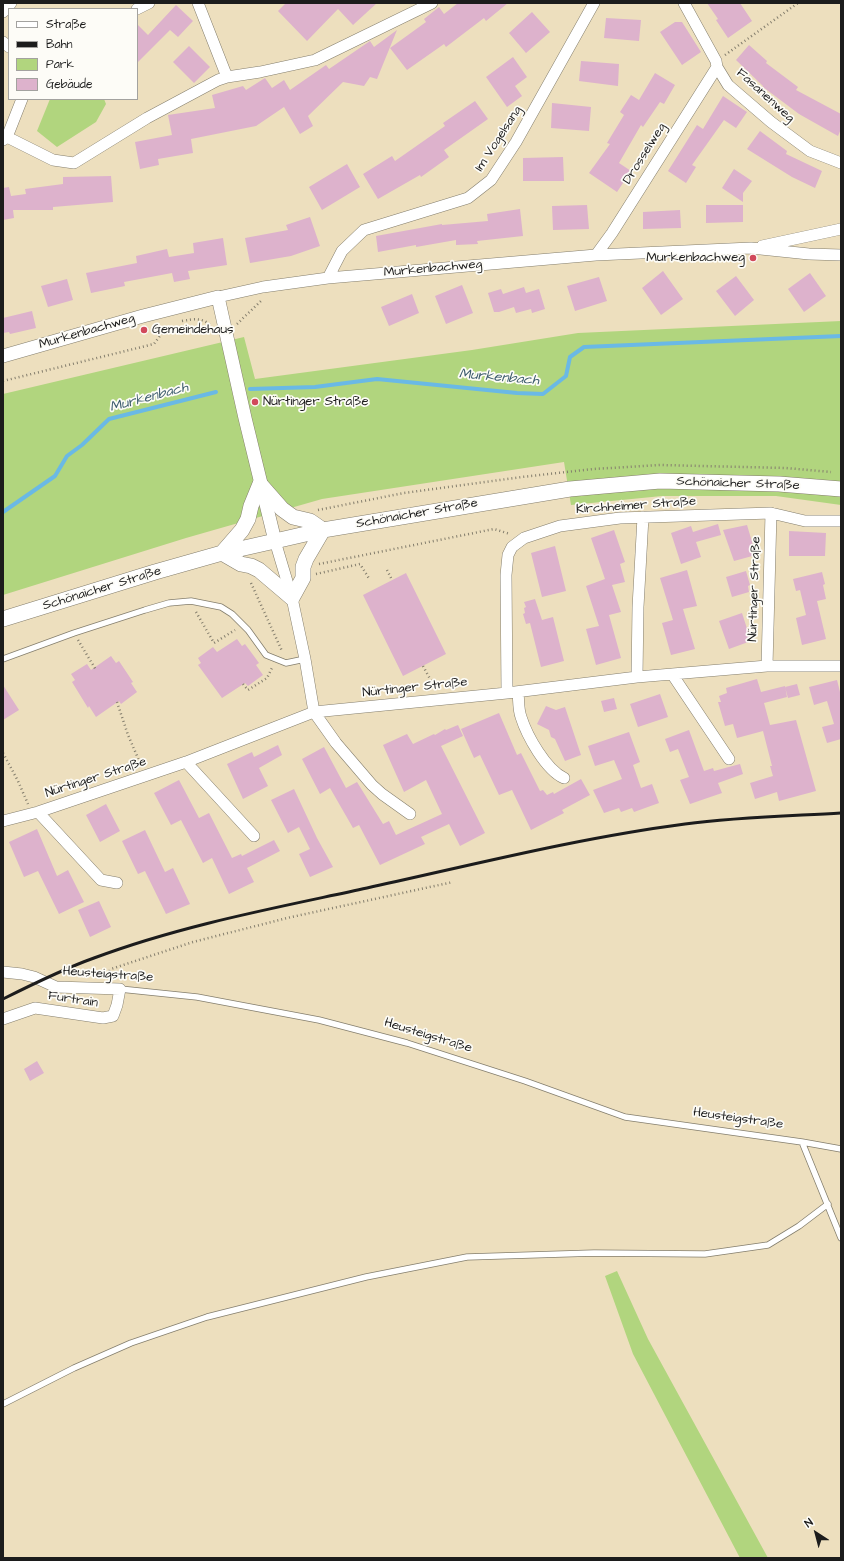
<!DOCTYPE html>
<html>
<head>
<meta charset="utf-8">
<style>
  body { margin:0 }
  #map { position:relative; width:844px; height:1561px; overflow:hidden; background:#eddfbe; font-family:"Architects Daughter",sans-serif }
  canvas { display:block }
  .frame { position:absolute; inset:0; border:4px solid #1c1c1c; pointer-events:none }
  .legend { position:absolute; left:8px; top:8px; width:130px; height:92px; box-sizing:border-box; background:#fdfcf7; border:1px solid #a3a29f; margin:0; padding:5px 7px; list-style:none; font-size:12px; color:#1c1c1c }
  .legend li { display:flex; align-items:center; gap:8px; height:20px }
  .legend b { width:20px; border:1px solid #a3a29f }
  .north { position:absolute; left:796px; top:1513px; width:40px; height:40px; -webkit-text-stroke:3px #fdfcf7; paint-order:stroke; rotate:324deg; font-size:11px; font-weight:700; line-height:16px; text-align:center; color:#1c1c1c }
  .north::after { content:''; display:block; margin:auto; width:14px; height:18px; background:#1c1c1c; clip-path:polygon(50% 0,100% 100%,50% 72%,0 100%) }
</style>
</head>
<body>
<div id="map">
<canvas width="844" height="1561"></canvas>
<div class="frame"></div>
<ul class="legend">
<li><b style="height:5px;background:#fff"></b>Straße</li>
<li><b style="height:5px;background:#1c1c1c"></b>Bahn</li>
<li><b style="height:11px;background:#b1d57e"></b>Park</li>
<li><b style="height:11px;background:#ddb2cc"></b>Gebäude</li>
</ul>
<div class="north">N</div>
</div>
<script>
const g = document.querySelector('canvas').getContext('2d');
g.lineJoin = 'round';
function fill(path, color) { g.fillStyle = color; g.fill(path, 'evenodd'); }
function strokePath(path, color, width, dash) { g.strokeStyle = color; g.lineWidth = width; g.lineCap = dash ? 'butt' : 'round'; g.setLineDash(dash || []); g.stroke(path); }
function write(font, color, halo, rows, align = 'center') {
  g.font = font + ' "Architects Daughter",sans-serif'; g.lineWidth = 3.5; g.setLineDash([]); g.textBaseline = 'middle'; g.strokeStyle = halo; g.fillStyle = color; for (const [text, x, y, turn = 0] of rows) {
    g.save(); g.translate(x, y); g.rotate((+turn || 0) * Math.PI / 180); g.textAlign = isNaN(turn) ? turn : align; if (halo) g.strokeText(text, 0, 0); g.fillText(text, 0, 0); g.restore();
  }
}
fill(new Path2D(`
  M50,99H104L106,104L96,122L57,147L37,131Z
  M841,321V505L776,496H662L571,505L564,462L322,499L186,538L3,595V394L244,337L255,379L472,350L578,333Z
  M617,1271L648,1339L768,1558H740L633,1354L605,1276Z`), '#b1d57e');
strokePath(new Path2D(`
  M250,389L315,387L377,379L517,393L543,394L566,376L570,357L584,347L841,336
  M3,512L55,476L67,456L82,445L109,419L216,392`), '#6ab9e5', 4);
fill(new Path2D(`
  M286,3H377L353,25L338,9L307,41L278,11Z
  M458,3H508L486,21L484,18L446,47L444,44L407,70L390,48L426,22L424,19L439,7L444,14Z
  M707,3H740L752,21L728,38L716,20L718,19Z
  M176,5L193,21L178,37L170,30L137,63V24L148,35Z
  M532,12L550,32L526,53L509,33Z
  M606,18L641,20L639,41L604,38Z
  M675,22H682L701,52L682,65L660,32Z
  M397,30L377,79L370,77L364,86L343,82L308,116L313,126L300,134L284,107L256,126L191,139L193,153L158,159L159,165L140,169L135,142L172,135L168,115L215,108L212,95L243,86L246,90L265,78L272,88L284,80L290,90L326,65L329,69L370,41L374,47Z
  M749,45L767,61L766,63L798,87L796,90L841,114V129L838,136L799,114L763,87V86L736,60Z
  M189,46L210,67L194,83L173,62Z
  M513,57L527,77L515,86L522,96L507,107L486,77Z
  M581,61L619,64L618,86L579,81Z
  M655,73L675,85L664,104L660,102L643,127L641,125L619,163L631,171L617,192L589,173L610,144L607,143L624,115L620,112L631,95L639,100Z
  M723,96L747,112L736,128L724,120L692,165L696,167L686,183L668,171L697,125L703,129Z
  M475,101L488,119L444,150L449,157L421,177L420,175L378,199L363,174L392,156L395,161L445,126L443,123Z
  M552,103L591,107L589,131L551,128Z
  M760,131L787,151L786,154L822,171L815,188L792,177L747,149Z
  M563,157L564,181H523V158Z
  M347,164L360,187L322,210L309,187Z
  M734,169L752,181L743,193V202L722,188Z
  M111,176L113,202L53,207V210H13L14,218L3,220V188L9,187L11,196L26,194L25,189L63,184V177Z
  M587,205L589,229L553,230L552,206Z
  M706,205H743V222L706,223Z
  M520,209L523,236L477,241L478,244L456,245V240L416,247V245L378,252L376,236L442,224V225L488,221L487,214Z
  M680,210L681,228L643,229V212Z
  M310,217L320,246L291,256L250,263L245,238L288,230L286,225Z
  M223,238L227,265L188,271L190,279L174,282L172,273L124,282L125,286L91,293L86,273L137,263L136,256L167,249L169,257L194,253L193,243Z
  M663,271L683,299L661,315L642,288Z
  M810,273L826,296L804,312L788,289Z
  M736,276L754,300L735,316L716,291Z
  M599,277L607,301L575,311L567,286Z
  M67,279L73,300L48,307L41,286Z
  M462,285L473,313L446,324L435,296Z
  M524,287L526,293L539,289L545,309L532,313L531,309L516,313L514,307L499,312H494L488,293L501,289L503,294Z
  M412,294L419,313L389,326L381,307Z
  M32,311L36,328L10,334L9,332L3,333V318Z
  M718,524L721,535L696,542L701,557L681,564L671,533L691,526L693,532Z
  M747,525L756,555L734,561L723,530Z
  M614,530L625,562L620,564L625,582L612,585L621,612L609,615L621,658L596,665L586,629L599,626L586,586L605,579L591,538Z
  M789,531L826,533L825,556H789Z
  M555,546L566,591L542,597L531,553Z
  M687,570L697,606L683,609L695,649L671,655L662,623L673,620L660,578Z
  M746,571L750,585L748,586L749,592L732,597L726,577Z
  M822,572L825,584L823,585L826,599L817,601L826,639L802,645L796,618L806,615L800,590L796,591L793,579Z
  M406,573L446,654L403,676L363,595Z
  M535,599L542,620L553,617L564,661L541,667L530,623L526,624L523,614L525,613L524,608L526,607L524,602Z
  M742,613L751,641L729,649L719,621Z
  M237,639L242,646L245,644L259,663L256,665L263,675L248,686L245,683L222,698L198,665L201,663L198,658L213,647L217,652Z
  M111,656L116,663L119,661L133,682L131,683L137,692L121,704L119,701L96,717L89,706L88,708L72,682L75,680L71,674L87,664L91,670Z
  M757,679L761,692L785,686L787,697L764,703L770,725L796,720L816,791L779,801L777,792L755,799L750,783L773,776L770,766H772L763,731L737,738L733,724L725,726L718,702H721L719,696L727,693L726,688Z
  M837,680L841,696V739L827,743L822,727L834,724L827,701L814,705L809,687Z
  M797,684L800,695L788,698L785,687Z
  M3,685L19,710L3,720Z
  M660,694L668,717L638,727L630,704Z
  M614,698L617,709L604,712L601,701Z
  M546,706L556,710L565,707L581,755L565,761L555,739L551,737L549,730L537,724Z
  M499,713L517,755L521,753L540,791L543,790L547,795L553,792L554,794L581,779L590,795L562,810L564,813L531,830L512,790L499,795L480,755L474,758L461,729Z
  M458,725L463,736L441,746L485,833L460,846L449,824L421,837L425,844L380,865L359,825L353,828L330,788L320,794L302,759L324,747L346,788L357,782L383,824L389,821L396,835L442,814L426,780L404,792L383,745L407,734L413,744L434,734L435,735L445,729L446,730Z
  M689,730L704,771L713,768L714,771L740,764L743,774L718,783L722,793L690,804L680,780L689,777L678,749L670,752L665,739Z
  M629,732L640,762L633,765L641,788L652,784L659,803L634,812L632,808L621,812L619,808L604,813L593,790L622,779L614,760L595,766L588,746Z
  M278,745L282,755L259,768L268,786L243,799L227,764L252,752L254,757Z
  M179,780L199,818L209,813L232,858L241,854L242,856L274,840L280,851L247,868L254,882L229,894L212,858L203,863L181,820L171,825L154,793Z
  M294,789L317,838L333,867L310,877L299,854L310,849L299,827L288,833L271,800Z
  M106,804L120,831L100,842L86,815Z
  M37,829L57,876L68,870L84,902L59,914L38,871L24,877L9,842Z
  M145,830L165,872L173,868L190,904L166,914L145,871L138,874L122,841Z
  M99,901L111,927L90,937L78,910Z
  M37,1061L44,1073L30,1081L24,1069Z`), '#ddb2cc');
const service = new Path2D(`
  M3,659L74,633L145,610L169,603L191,601L221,607L232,614L248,630L266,655L286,663L305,659
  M120,989L197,997L319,1020L407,1043L525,1081L625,1117L802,1142L841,1149
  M802,1142L841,1238
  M3,1404L74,1368L131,1343L207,1317L366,1277L467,1257L594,1253L705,1254L768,1245L799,1226L828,1204`);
const minor = new Path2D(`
  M198,3L227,77L260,72L315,60L432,3
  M684,3L716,61L717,67L728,85L771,122L810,151L841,163
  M137,9L149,3
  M3,12L11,3
  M3,42L9,47
  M7,137L53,160L74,163L147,118L218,80L227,77
  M3,140L7,137L22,99
  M762,246L841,229
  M596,255L612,233L717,67
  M328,278L342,251L364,230L468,198L491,180L516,142L594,3
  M218,297L263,287L328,278L596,255L751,248L809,254L841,255
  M275,541L292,598L305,659L314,712L336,743L372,785L382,794L410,814
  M767,666L771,513
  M672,674L729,759
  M637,677L638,607L643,517
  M518,692C519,700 518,709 521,717C527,736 546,770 564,778
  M507,693L506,575L508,555L512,547L524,538L560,526L620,518L771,513L805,521H841
  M186,762L254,836
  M38,812L101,880L117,883
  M3,821L38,812L186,762L314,712L507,693L637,677L767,666H841
  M3,972L22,974L34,977L56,987L120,989L117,1005L113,1016L103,1018L35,1008L3,1019`);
const tertiary = new Path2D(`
  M3,356L143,316L218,297L245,418L275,541`);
const secondary = new Path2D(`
  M222,553L242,530L248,519L251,506L260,484L282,509L293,517L310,521L323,530
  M222,553L241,564L251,566L259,570L292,598L303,578V567L306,559L323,530
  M3,619L155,572L222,553L275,541L323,530L570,489L660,481L779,484L841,489`);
strokePath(service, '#847e6d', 7);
strokePath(minor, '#847e6d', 12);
strokePath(tertiary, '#847e6d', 14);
strokePath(secondary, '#847e6d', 16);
strokePath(new Path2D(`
  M725,55L798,3
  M182,321C194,319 202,317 211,326
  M237,324L262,300
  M3,381L154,344L168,325
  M318,510L404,493L522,477L593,469L660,465L786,468L831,472
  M319,564L494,529L510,534
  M387,570L392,580
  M316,574L360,564L370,580
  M251,583L282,651
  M196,612L214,643L235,630
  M78,640L96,670
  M423,666L435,688
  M243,684L248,690L267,678L273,666
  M117,702L128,735L141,765
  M3,753L18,781L28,804
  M104,977L111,969L193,942L287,918L453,882`), '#847e6d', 2.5, [1, 3]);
strokePath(service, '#fff', 5.5);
strokePath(minor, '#fff', 11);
strokePath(tertiary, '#fff', 13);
strokePath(secondary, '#fff', 15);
strokePath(new Path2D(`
  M3,999C33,984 63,969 94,958C182,925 275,908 367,888C472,865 578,838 685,824C737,817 789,816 841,813`), '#1c1c1c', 3);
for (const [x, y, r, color] of [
  [753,258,4,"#d1495b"],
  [144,330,4,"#d1495b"],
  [255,402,4,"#d1495b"]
]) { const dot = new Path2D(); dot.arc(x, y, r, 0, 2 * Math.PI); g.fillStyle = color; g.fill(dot); strokePath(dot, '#fdfcf7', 1.5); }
write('13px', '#1c1c1c', '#fdfcf7', [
  ["Fasanenweg",765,96,42],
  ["Im Vogelsang",499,139,-57],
  ["Drosselweg",645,154,-58],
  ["Murkenbachweg",433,269,-5],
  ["Murkenbachweg",87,332,-16],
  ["Schönaicher Straße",738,484,2],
  ["Kirchheimer Straße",636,506,-4],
  ["Schönaicher Straße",417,514,-10],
  ["Schönaicher Straße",102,589,-17],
  ["Nürtinger Straße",755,589,-88],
  ["Nürtinger Straße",415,688,-6],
  ["Nürtinger Straße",96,778,-18],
  ["Heusteigstraße",108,975,4],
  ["Furtrain",73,1000,9],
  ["Heusteigstraße",428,1036,17],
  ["Heusteigstraße",738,1119,8]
]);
write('13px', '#1c1c1c', '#fdfcf7', [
  ["Murkenbachweg",745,258,"right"],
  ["Gemeindehaus",152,330],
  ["Nürtinger Straße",263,402]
], 'left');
write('italic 14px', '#3b5b6c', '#fdfcf7', [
  ["Murkenbach",499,378,5],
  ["Murkenbach",149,398,-15]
]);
</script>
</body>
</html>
